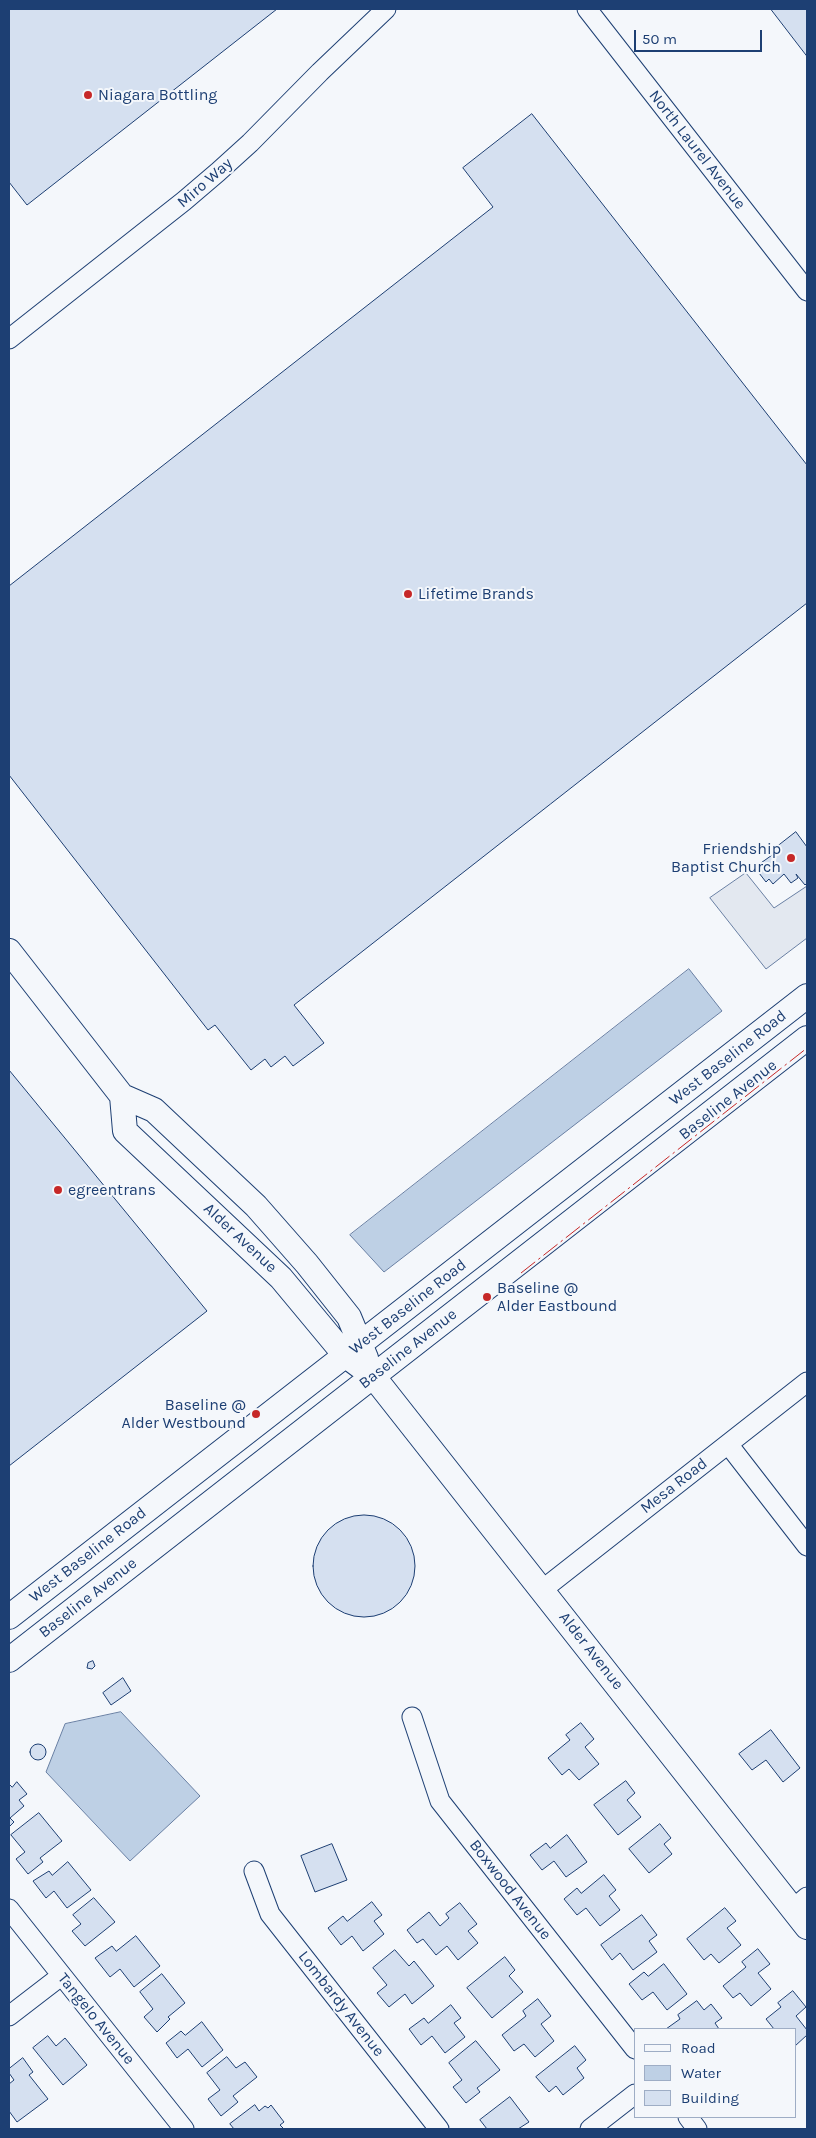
<!DOCTYPE html>
<html>
<head>
<meta charset="utf-8">
<style>
  body { margin:0 }
  #map { position:relative; width:816px; height:2138px; overflow:hidden; background:#f4f7fb; font-family:Karla,sans-serif }
  canvas { display:block }
  .frame { position:absolute; inset:0; border:10px solid #1d3f73; pointer-events:none }
  .legend { position:absolute; left:634px; top:2028px; width:162px; height:90px; box-sizing:border-box; background:#f4f7fb; border:1px solid #9eadc5; margin:0; padding:6px 9px; list-style:none; font-size:15px; color:#1d3f73 }
  .legend li { display:flex; align-items:center; gap:10px; height:25px }
  .legend b { width:25px; border:1px solid #9eadc5 }
  .scale { position:absolute; left:634px; top:30px; width:128px; height:22px; box-sizing:border-box; border:2px solid #1d3f73; border-top:0; padding-left:6px; font-size:15px; line-height:18px; white-space:nowrap; color:#1d3f73; -webkit-text-stroke:4px #f4f7fb; paint-order:stroke }
</style>
</head>
<body>
<div id="map">
<canvas width="816" height="2138"></canvas>
<div class="frame"></div>
<ul class="legend">
<li><b style="height:6px;background:#f4f7fb"></b>Road</li>
<li><b style="height:14px;background:#bed0e5"></b>Water</li>
<li><b style="height:14px;background:#d5e0f0"></b>Building</li>
</ul>
<div class="scale">50 m</div>
</div>
<script>
const g = document.querySelector('canvas').getContext('2d');
g.lineJoin = 'round';
function fill(path, color) { g.fillStyle = color; g.fill(path, 'evenodd'); }
function strokePath(path, color, width, dash) { g.strokeStyle = color; g.lineWidth = width; g.lineCap = dash ? 'butt' : 'round'; g.setLineDash(dash || []); g.stroke(path); }
function write(font, color, halo, rows, align = 'center') {
  g.font = font + ' Karla,sans-serif'; g.lineWidth = 4; g.setLineDash([]); g.textBaseline = 'middle'; g.strokeStyle = halo; g.fillStyle = color; for (const [text, x, y, turn = 0] of rows) {
    g.save(); g.translate(x, y); g.rotate((+turn || 0) * Math.PI / 180); g.textAlign = isNaN(turn) ? turn : align; if (halo) g.strokeText(text, 0, 0); g.fillText(text, 0, 0); g.restore();
  }
}
const parking = new Path2D(`
  M746,873L774,908L807,886V938L766,969L710,898Z`);
fill(parking, '#e3e8f0');
strokePath(parking, '#687fa3', 1);
const water = new Path2D(`
  M689,969L722,1011L384,1272L350,1235Z
  M121,1712L200,1796L130,1861L46,1772L65,1724Z`);
fill(water, '#bed0e5');
strokePath(water, '#687fa3', 1);
const building = new Path2D(`
  M9,9H277L27,205L9,182Z
  M771,9H807V56Z
  M532,114L807,465V603L294,1005L324,1043L293,1066L285,1056L271,1067L265,1059L251,1070L215,1025L208,1030L9,775V586L493,207L463,168Z
  M796,832L807,847V883L805,885L796,874L798,878L791,883L784,874L773,884L769,879L766,882L759,873L762,870L758,865L775,853L773,850Z
  M9,1070L207,1311L9,1466Z
  M313 1566a51 51 0 1 1 102 0a51 51 0 1 1-102 0Z
  M93,1661L95,1666L92,1669L87,1668L88,1663Z
  M123,1678L131,1691L111,1705L103,1693Z
  M581,1723L594,1739L585,1747L599,1764L579,1780L569,1769L562,1775L548,1758L570,1740L566,1735Z
  M771,1730L800,1768L783,1782L766,1760L752,1770L739,1754Z
  M30 1752a8 8 0 1 1 16 0a8 8 0 1 1-16 0Z
  M626,1781L635,1793L627,1800L641,1817L618,1835L594,1805Z
  M17,1782L27,1794L19,1800L24,1806L10,1818L14,1822L9,1827V1784L12,1787Z
  M39,1813L62,1841L40,1858L43,1862L28,1874L16,1859L25,1852L11,1835Z
  M660,1824L671,1838L664,1844L672,1854L649,1873L629,1849Z
  M567,1835L587,1862L566,1877L554,1861L542,1870L530,1855L546,1843L550,1848Z
  M332,1844L347,1880L315,1892L301,1856Z
  M68,1862L91,1890L67,1908L54,1891L46,1898L33,1881L49,1871L52,1875Z
  M604,1875L616,1890L609,1896L620,1910L600,1926L586,1908L577,1915L564,1899L577,1888L581,1893Z
  M94,1898L115,1922L85,1946L72,1931L81,1924L73,1915Z
  M372,1902L382,1915L374,1921L384,1934L363,1951L352,1936L341,1945L328,1928L343,1916L347,1921Z
  M460,1903L477,1924L468,1931L478,1943L458,1960L447,1946L436,1955L423,1939L417,1943L407,1930L429,1912L440,1926L449,1918L446,1914Z
  M725,1908L736,1921L727,1928L741,1945L719,1963L711,1954L704,1960L687,1939Z
  M642,1915L657,1935L649,1941L657,1952L633,1970L620,1953L612,1960L601,1945Z
  M136,1936L160,1966L134,1987L120,1969L110,1977L95,1958L112,1946L116,1951Z
  M758,1949L770,1964L758,1973L771,1989L751,2006L740,1993L733,1998L723,1986L746,1967L742,1962Z
  M395,1950L409,1966L414,1961L434,1986L412,2004L405,1994L389,2007L377,1993L387,1985L373,1968Z
  M505,1957L515,1970L509,1976L523,1992L492,2018L467,1988Z
  M664,1964L687,1994L667,2010L653,1992L642,2000L629,1984L644,1972L648,1976Z
  M162,1974L185,2003L168,2017L170,2019L157,2032L144,2017L153,2009L140,1992Z
  M793,1991L806,2007L796,2016L807,2030V2035L795,2046V2029H774L766,2019L781,2007L778,2003Z
  M538,1999L551,2016L541,2024L554,2041L535,2057L524,2044L514,2051L502,2035L526,2016L523,2011Z
  M697,2001L704,2010L711,2004L722,2018L715,2023L719,2029H666L680,2019L678,2015Z
  M451,2005L461,2018L454,2023L465,2037L445,2053L432,2036L421,2045L409,2029L424,2018L428,2023Z
  M202,2022L223,2050L202,2067L188,2049L177,2058L166,2043L181,2031L185,2035Z
  M48,2036L56,2046L65,2038L87,2065L63,2085L33,2048Z
  M476,2041L500,2070L477,2088L480,2092L466,2103L453,2087L462,2080L449,2063Z
  M575,2046L586,2060L577,2068L584,2078L563,2095L556,2086L549,2092L536,2077Z
  M227,2057L236,2068L245,2062L257,2077L233,2096L238,2102L221,2116L208,2099L220,2090L207,2073Z
  M23,2058L33,2072L29,2075L48,2099L17,2122L9,2111V2084L14,2080L9,2073V2069Z
  M510,2097L529,2122L518,2129H487L480,2120Z
  M255,2105L259,2111L265,2106L268,2108L271,2105L284,2122L280,2125L284,2129H234L230,2124Z`);
fill(building, '#d5e0f0');
strokePath(building, '#1d3f73', 1);
const minor = new Path2D(`
  M587,9L807,291
  M9,339L184,201L218,172L250,143L320,72L386,9
  M728,1444L807,1546
  M542,1590L807,1382
  M412,1717L440,1801L635,2049
  M254,1871L270,1914L439,2129
  M9,1909L184,2129
  M793,1909L807,1897
  M9,2016L61,1976
  M688,2117L697,2129
  M590,2129L635,2094`);
const major = new Path2D(`
  M9,951L122,1096L154,1110L256,1206L307,1264L349,1317L366,1358
  M122,1096L125,1131L281,1278L345,1355L373,1376L807,1927
  M9,1617L807,996
  M9,1660L807,1038`);
strokePath(minor, '#1d3f73', 21);
strokePath(major, '#1d3f73', 26);
strokePath(minor, '#f4f7fb', 19);
strokePath(major, '#f4f7fb', 24);
strokePath(new Path2D(`
  M521,1273L807,1048`), '#c62828', 1, [18, 4, 2.5, 4]);
for (const [x, y, r, color] of [
  [88,95,5,"#c62828"],
  [408,594,5,"#c62828"],
  [791,858,5,"#c62828"],
  [58,1190,5,"#c62828"],
  [487,1297,5,"#c62828"],
  [256,1414,5,"#c62828"]
]) { const dot = new Path2D(); dot.arc(x, y, r, 0, 2 * Math.PI); g.fillStyle = color; g.fill(dot); strokePath(dot, '#f4f7fb', 2); }
write('16px', '#1d3f73', '#f4f7fb', [
  ["Niagara Bottling",98,95],
  ["Lifetime Brands",418,594],
  ["Friendship",781,849,"right"],
  ["Baptist Church",781,867,"right"],
  ["egreentrans",68,1190],
  ["Baseline @",497,1288],
  ["Alder Eastbound",497,1306],
  ["Baseline @",246,1405,"right"],
  ["Alder Westbound",246,1423,"right"]
], 'left');
write('16px', '#1d3f73', '#f4f7fb', [
  ["North Laurel Avenue",697,150,52],
  ["Miro Way",205,183,-41],
  ["West Baseline Road",728,1058,-38],
  ["Baseline Avenue",728,1100,-38],
  ["Alder Avenue",240,1238,43],
  ["West Baseline Road",408,1307,-38],
  ["Baseline Avenue",408,1349,-38],
  ["Mesa Road",674,1486,-38],
  ["West Baseline Road",88,1555,-38],
  ["Baseline Avenue",88,1598,-38],
  ["Alder Avenue",591,1651,52],
  ["Boxwood Avenue",510,1890,52],
  ["Lombardy Avenue",341,2004,52],
  ["Tangelo Avenue",96,2019,51]
]);
</script>
</body>
</html>
